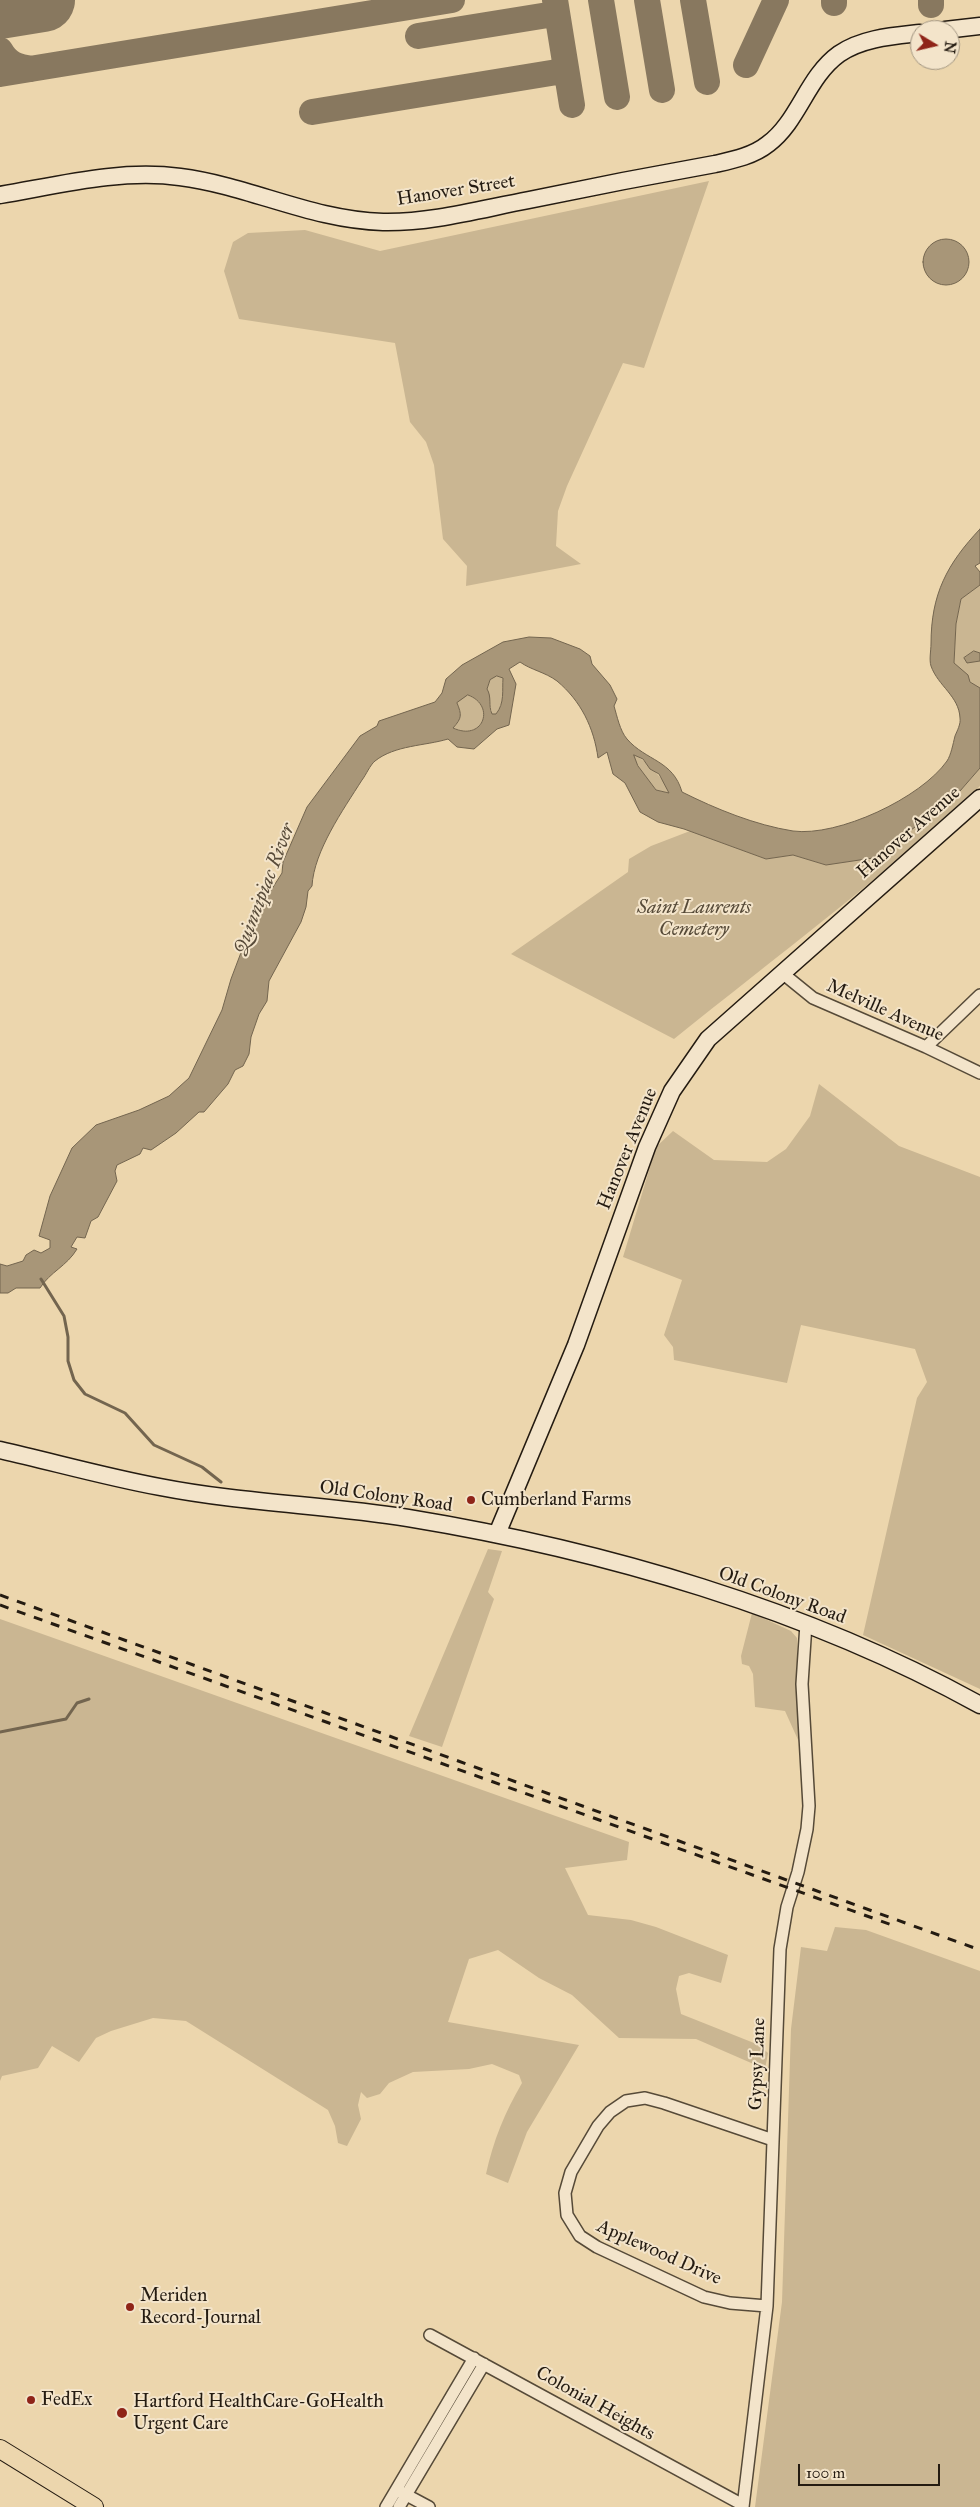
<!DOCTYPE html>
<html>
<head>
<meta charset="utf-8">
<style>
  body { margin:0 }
  #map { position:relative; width:980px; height:2507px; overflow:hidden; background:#ecd6ad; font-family:"IM FELL Great Primer",serif }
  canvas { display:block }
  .north { position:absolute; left:910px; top:20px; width:50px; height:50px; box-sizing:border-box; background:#f3e4ca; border:1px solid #a09480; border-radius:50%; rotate:99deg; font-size:14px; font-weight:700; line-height:20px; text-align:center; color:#241b11 }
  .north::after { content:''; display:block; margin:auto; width:18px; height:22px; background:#8f2418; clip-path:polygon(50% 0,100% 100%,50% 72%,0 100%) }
  .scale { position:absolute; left:798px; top:2464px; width:142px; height:22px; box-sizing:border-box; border:2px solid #241b11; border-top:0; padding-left:6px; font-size:15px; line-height:18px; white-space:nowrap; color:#241b11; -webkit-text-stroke:4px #f3e4ca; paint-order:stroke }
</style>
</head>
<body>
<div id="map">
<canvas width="980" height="2507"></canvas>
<div class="north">N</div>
<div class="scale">100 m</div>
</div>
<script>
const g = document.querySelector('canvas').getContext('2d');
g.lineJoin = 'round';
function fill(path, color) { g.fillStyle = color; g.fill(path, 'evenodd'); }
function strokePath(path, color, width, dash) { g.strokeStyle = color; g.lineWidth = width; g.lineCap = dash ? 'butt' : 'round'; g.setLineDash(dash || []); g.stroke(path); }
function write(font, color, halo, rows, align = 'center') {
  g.font = font + ' "IM FELL Great Primer",serif'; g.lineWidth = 4; g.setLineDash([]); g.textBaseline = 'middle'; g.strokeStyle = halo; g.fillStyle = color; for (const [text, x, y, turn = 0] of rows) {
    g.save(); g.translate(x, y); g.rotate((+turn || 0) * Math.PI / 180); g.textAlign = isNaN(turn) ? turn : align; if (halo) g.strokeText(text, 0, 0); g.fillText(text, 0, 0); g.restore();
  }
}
fill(new Path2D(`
  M709,181L644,368L623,363L567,486L558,511L556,546L581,564L466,586L467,566L443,539L434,465L426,442L410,422L395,343L239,319L224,271L233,242L248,233L305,230L380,251Z
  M980,585V653L974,651L977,660L980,661V688L977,689L954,663L956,624L961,599Z
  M497,676L503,678C502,690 505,703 496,714H492L487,689L490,680Z
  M468,695C495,705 486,741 453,728C462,718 462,715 457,703Z
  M633,754C648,762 663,778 670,793L656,790L638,766Z
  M980,768V786C884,877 777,956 674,1039L511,954L628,872L629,859L651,846L690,831L766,859L793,855L826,865L960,791Z
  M819,1084L899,1146L980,1177V1689L863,1635L917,1398L927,1382L915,1349L801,1325L787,1383L674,1360L673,1347L664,1335L682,1280L623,1257L656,1147L673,1131L714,1160L767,1162L786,1149L810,1116Z
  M488,1549L502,1551L488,1592L494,1599L442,1747L409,1736Z
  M752,1613L791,1631L797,1638L799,1742L785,1711L755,1707L753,1674L749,1666L742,1664L741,1656Z
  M0,1619L629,1842L627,1860L565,1868L588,1915L631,1920L656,1927L728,1955L721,1983L689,1973L679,1976L676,1989L681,2014L759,2045L768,2053L765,2069L696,2039L619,2038L572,1995L539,1978L498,1950L469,1959L448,2022L579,2045L527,2132L508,2183L486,2174C493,2141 505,2112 522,2083L519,2075L492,2064L469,2069L413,2072L389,2083L380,2094L367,2098L361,2092L358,2105L361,2119L347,2146L338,2143L335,2126L328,2110L186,2021L153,2018L111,2031L96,2038L79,2062L52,2046L38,2068L2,2076L0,2081Z
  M835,1927L866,1930L980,1971V2507H755L782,2302L791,2029L801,1947L827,1951Z`), '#cab692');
const water = new Path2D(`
  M923 262a23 23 0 1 1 46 0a23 23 0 1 1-46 0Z
  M980,529V563L975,566L980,572V585L961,599L956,624L954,663L968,675L970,682L980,688V768L960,791L930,816L873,858L826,865L793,855L766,859L684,829L658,822L640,812L625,783L613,774L607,752L598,758C594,728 581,701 557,681C545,672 531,670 520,662L509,669L516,684L509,725L497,729L474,749L457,747L448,739C425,746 395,745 375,761C370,765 366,775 362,780C343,810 314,851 312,886L308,891L306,907L301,922L269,981L267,1001L259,1014L251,1037L249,1054L243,1066L235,1070L228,1084L204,1112H199L176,1133L151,1150L143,1148L140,1154L117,1165L115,1171L117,1181L98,1217L91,1221L85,1238L77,1237L71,1247L77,1249C67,1266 50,1272 40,1288H16L8,1293H0V1264L7,1266L23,1261L26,1255L34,1250L41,1253L50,1248V1240L39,1236L50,1196L72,1148L96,1125L139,1110L169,1096L189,1078L222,1010L231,979L248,934L263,903L282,873L283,862L307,807L360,736L377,726L379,721L435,702L442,693L446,679L462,665L503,642L529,637L551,638L580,649L590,656L592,664L610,685L617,699L614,706C617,716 620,731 627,739C646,761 673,760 682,792C716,809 755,825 793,831C838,837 921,798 947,761C951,755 953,744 955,736C957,731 961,724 960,718C959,696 938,686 931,666C929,660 931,650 931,644C931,594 947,564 980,529ZM497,676L503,678C502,690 505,703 496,714H492C488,705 492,697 487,689L490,680ZM468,695C496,705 484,742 453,728C462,718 462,715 457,703ZM634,755L643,759L650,769L659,774L669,793L656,790L638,766Z
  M974,651L980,653V661L967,663L964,658Z`);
fill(water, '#a89678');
strokePath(water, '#73654f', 1);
strokePath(new Path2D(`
  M41,1279L64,1316L68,1337V1361L74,1380L85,1394L125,1413L154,1445L202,1467L221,1482
  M0,1732L66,1719L77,1703L89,1699`), '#73654f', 3);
strokePath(new Path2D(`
  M555,0L572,105
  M601,0L617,97
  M647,0L662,90
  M693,0L707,82
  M834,0V3
  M931,0V5
  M0,22L17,4
  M418,36L548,15
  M0,50C8,64 17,67 32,69
  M746,65L776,0
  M0,74L452,0
  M312,112L557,72L561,69L565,62`), '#88785f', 26);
strokePath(new Path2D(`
  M0,7L43,0`), '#88785f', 64);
const street = new Path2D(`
  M781,972L813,998L926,1047L980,1073
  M926,1047L980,995
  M767,2306L730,2303L704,2297L597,2247L580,2236L567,2215L565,2193L571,2172L598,2126L610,2112L626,2101L645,2098L664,2103L773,2140
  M430,2335L743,2505
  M399,2491L429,2507
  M386,2507L474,2358
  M399,2507L484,2364
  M743,2507L767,2306L780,1949L787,1907L798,1872L807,1829L809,1806L802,1684L806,1624`);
const secondary = new Path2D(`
  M945,30L980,26
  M0,195C59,185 120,169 180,177C250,186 311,220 383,222C432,223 481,209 529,200C591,187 653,175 715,164C733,160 753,156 768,144C799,121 807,77 839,54C862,38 893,36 920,33
  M0,1450C53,1462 106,1477 160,1487C242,1503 326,1505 408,1518C603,1550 807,1609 980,1705
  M497,1534L576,1345L647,1147L672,1091L708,1039L980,798`);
const primary = new Path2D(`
  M0,2449L94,2507`);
strokePath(street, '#564a38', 14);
strokePath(secondary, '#241b11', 19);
strokePath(primary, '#241b11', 20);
strokePath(street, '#f3e4ca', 11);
strokePath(secondary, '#f3e4ca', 16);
strokePath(primary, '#ecd6ad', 18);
strokePath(new Path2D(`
  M0,1595L980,1950
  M0,1605L892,1925`), '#241b11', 3, [9, 9]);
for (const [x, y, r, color] of [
  [471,1500,5,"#8f2418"],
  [130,2307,5,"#8f2418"],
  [31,2400,5,"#8f2418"],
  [122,2413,6,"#8f2418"]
]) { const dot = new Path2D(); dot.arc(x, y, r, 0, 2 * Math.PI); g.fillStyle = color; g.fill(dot); strokePath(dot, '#f3e4ca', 2); }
write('19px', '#241b11', '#f3e4ca', [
  ["Hanover Street",456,191,-9],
  ["Hanover Avenue",909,833,-41],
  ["Melville Avenue",885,1011,24],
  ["Hanover Avenue",628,1149,-68],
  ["Old Colony Road",386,1497,8],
  ["Old Colony Road",782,1596,20],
  ["Gypsy Lane",758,2064,-88],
  ["Applewood Drive",659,2253,24],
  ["Colonial Heights",595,2404,29]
]);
write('italic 19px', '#564a38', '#f3e4ca', [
  ["Saint Laurents",694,908],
  ["Cemetery",694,930]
]);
write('19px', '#241b11', '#f3e4ca', [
  ["Cumberland Farms",481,1500],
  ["Meriden",140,2296],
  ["Record-Journal",140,2318],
  ["FedEx",41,2400],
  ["Hartford HealthCare-GoHealth",133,2402],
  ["Urgent Care",133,2424]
], 'left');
write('italic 20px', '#594c3a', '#f3e4ca', [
  ["Quinnipiac River",265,889,-69]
]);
</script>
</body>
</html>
